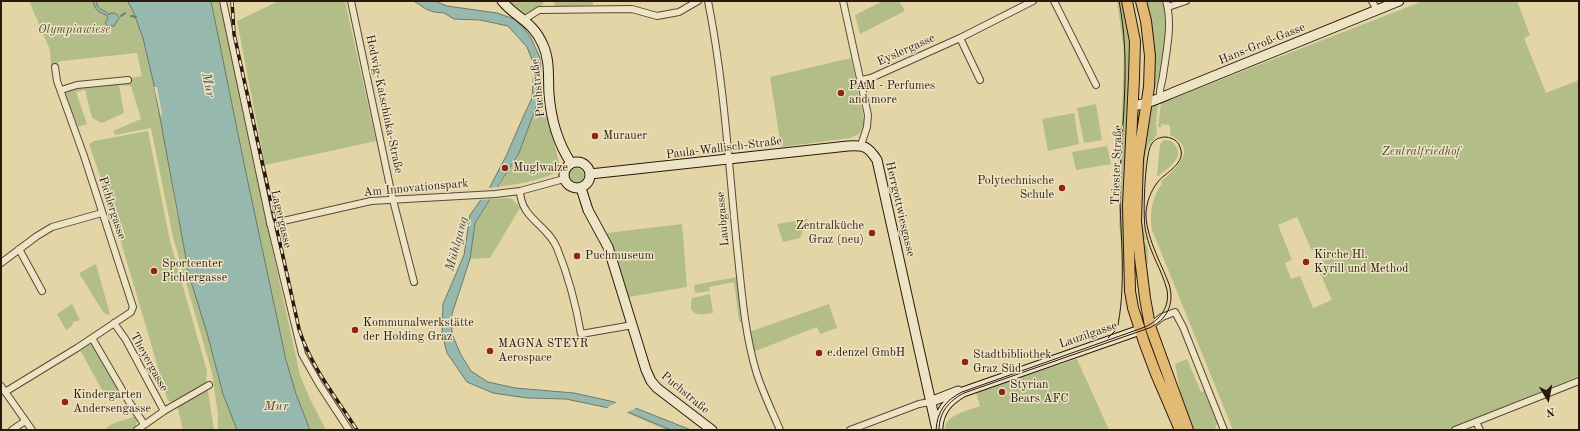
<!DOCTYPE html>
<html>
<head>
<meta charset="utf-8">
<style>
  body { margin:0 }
  #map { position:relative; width:1580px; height:431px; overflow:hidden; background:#e4d5a6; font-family:"Old Standard TT",serif }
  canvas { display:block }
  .frame { position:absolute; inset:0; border:2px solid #2c190e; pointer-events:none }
  .north { position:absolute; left:1528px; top:379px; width:40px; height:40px; -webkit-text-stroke:3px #ede4c5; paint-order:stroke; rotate:170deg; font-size:11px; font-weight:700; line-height:16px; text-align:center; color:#2c190e }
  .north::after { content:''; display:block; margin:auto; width:14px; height:18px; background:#2c190e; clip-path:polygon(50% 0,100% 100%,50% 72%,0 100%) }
</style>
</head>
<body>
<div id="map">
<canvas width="1580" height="431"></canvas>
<div class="frame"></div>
<div class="north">N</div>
</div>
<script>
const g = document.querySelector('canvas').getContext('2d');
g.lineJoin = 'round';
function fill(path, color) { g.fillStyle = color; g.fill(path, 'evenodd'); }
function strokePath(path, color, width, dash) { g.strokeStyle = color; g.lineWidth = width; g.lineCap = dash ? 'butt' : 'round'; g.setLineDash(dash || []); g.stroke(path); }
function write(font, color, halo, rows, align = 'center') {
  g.font = font + ' "Old Standard TT",serif'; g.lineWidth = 3; g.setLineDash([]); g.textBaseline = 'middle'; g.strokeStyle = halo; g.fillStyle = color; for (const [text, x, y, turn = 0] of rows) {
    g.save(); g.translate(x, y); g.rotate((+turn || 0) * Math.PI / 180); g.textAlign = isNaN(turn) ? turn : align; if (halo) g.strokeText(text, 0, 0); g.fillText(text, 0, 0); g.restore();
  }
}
fill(new Path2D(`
  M29,1H128L133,11L143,38L154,85L161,117L176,210L218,376L223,394L237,430H218V415L212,373L173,237L151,128L115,135L113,131L141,119L131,86L119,85L124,113L102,123L92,118L85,90L76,92L87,124L78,127L65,92L61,90L142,76L137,53L62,61L51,65L50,50Z
  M211,1H220L253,162L300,375L310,399L326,430H310L296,394L286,360L246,173Z
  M279,1H345L376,141L265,165L237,21Z
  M506,1H513L515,3L521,1L522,3L529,1H544L541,8L526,14L521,13Z
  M554,1H593V5L555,8Z
  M883,1H899L905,11L860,34L855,15Z
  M1117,1H1125L1129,28L1131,48L1126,271L1122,272L1123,258L1119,223V199L1124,52Z
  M1146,1H1162C1167,21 1166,50 1162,70C1160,76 1157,82 1155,88H1152Z
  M1423,1H1517L1530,35L1524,38L1546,93L1579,80V376L1446,430H1233L1152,230C1149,214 1152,197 1162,184L1161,182C1175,169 1200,149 1170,135V125L1161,124V127H1158L1161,103ZM1297,217L1312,251L1318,249L1325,265L1318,268L1332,300L1313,308L1300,276L1291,279L1285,263L1292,260L1278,225Z
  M851,58L863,115L864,124L859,134L850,138L781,147L770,77Z
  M1158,102L1156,123L1157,135L1148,146L1146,153C1144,180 1137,212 1146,239L1144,240L1148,249V263L1146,264L1147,274L1146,275L1140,214L1139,179L1150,110L1152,106Z
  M1096,104L1102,140L1084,143L1077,108Z
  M536,109L546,114L559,162C559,167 558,170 554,173C543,180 512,185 499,187L519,153Z
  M1074,113L1079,144L1048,151L1042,119Z
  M148,131L170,241L207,371L206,384L173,402L168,401C142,315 119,229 89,144L94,141Z
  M1164,140C1169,140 1172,141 1175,145C1186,158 1165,170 1157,177L1160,144Z
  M1107,146L1111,164L1076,170L1072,152Z
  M568 176a8 8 0 1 1 16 0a8 8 0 1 1-16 0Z
  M507,198L512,199L520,208L490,258L470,259L475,223L491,199Z
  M808,219L800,238L783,242L777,224Z
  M682,224L687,287L629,297L612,243L607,233Z
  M96,264L110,314L107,315L104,312H103L79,273Z
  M737,277L741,322L739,321L734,282L709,287L710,291L695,293L694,285Z
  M710,294L713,313C700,315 687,317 692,298Z
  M72,304L80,320L73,322L72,326L66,330L57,314Z
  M829,304L837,328L820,334L817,327L753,352L749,332Z
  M87,344H92L121,392L107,399L79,348Z
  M1077,359L1109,430H945C945,414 968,411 980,406L976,392Z
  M1187,359L1201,392L1204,391L1218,424L1215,426L1217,430H1193L1181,396L1175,364Z
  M205,391H208L214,430H183L177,405Z
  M628,412L671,430H666L627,413Z
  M135,416L137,420L136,427L133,430H108L106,428C116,420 123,422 135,416Z`), '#b3bd88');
const water = new Path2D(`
  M93,1H96C98,12 103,8 109,15L110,13C115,13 117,13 119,18L114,26H108L105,23L108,18L106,15C98,12 95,10 93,1Z
  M128,1H211L246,173L286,360L296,394L310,430H237L223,394L207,333L189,275L154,85L143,38L133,11Z
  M414,1H435L447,6L497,13L514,19L523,27L531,38L540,58L541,94L519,153L475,223L470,259L452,314V334L461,355L471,371L488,382L515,388L574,393L610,401L638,409L691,430H671L628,412L566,399L527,398L493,393L467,382L447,353L442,333L443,304L464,255L470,215L490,187L507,154L524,115L532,98L534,65L527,47L508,26L480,20L454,19L444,13L434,12L426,9Z`);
fill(water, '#96b8ad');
strokePath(water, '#6c786d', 1);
fill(new Path2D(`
  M154,87H157L162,114L161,117Z
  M499,187L492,199L480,200L488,188Z
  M619,401L622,402L638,407L626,413L605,409Z`), '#e4d5a6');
strokePath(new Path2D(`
  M121,16L125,13
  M131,16L136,17`), '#6c786d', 2);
const street = new Path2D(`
  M223,1L269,218L302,354L319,384L349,430
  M351,1L392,196L414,282
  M708,1C725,86 729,172 738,257C742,295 745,334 756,371C762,391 772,411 780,430
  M843,1L868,115L867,127L861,145
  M1054,1L1096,85
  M1372,1L1377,10
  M1168,7L1186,1
  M525,19L539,10L632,9L657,16L679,12L698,1
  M960,38L980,80
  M861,80L871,78L960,38L1033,1
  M61,90L77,85L128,80
  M1160,97C1159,89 1162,83 1163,76C1166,53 1173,24 1166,1
  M520,191C521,219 547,224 557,248C568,275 576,305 581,334L633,325
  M270,224L371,201L495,194L520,191L564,179
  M19,249L42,291
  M1,263L37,236L52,227L102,213
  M114,323L126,340L164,411
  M1149,327L1162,317L1175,312L1183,327L1224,430
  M92,338L128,400L144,424
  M1,386L32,430
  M5,392L77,348L131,312L133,307L84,156L57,81L55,67
  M1476,422L1480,430
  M12,430L25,421
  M137,430L164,411L209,385
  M850,430L919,404L930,402
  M1455,430L1579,381`);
const secondary = new Path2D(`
  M502,1C516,18 533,21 543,45C550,60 548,77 549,94C551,119 557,142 571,163
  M1133,106C1149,104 1162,97 1177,91L1399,1
  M564 175a13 13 0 1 1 26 0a13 13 0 1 1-26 0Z
  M590,174L848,146C864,145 868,146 877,160L937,430
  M581,188L588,210L608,247L646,370L651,381L657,388L712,430
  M930,402L958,391
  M938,427C939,410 949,400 963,392L1140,330`);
const primary = new Path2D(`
  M1127,1L1135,41L1134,78L1128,205L1130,291L1133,308L1144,342L1156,374L1180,430
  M1141,1L1146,21L1150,56L1149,87L1138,159L1136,221L1140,258L1145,298L1150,326L1188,430`);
strokePath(street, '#5a4834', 8);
strokePath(secondary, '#2c190e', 11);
strokePath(primary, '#2c190e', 12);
strokePath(street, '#ede4c5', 6);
strokePath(secondary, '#ede4c5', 9);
strokePath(primary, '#e2ba73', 10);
strokePath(new Path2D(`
  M1108,338L1115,331L1118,325C1127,276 1119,228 1120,179C1122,119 1131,61 1119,1
  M936,430C937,411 946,400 962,392L1145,327C1160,320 1170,307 1167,290C1162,270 1150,253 1146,233C1142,220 1145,155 1151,145C1154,139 1160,137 1166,137C1173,138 1178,141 1180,147C1187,164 1165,172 1157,183C1151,191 1147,201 1146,212C1145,235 1161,263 1169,284C1175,304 1167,320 1149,328L964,393C949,401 939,412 939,430`), '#2c190e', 1);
const rail = new Path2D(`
  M232,1L234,34L299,329C311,367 336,397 357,430`);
strokePath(rail, '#2c190e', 3.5);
strokePath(rail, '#ede4c5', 2, [6]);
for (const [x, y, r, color] of [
  [841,93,4,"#8f2418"],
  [595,136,4,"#8f2418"],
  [505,168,4,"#8f2418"],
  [1062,188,4,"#8f2418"],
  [872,233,4,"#8f2418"],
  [577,256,4,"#8f2418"],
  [1306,262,4,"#8f2418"],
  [154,271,4,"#8f2418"],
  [355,330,4,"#8f2418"],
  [490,351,4,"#8f2418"],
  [819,353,4,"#8f2418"],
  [965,362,4,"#8f2418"],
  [1002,392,4,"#8f2418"],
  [65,402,4,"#8f2418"]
]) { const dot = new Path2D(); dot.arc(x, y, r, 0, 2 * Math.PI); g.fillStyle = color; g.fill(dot); strokePath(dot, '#ede4c5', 1.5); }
write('italic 12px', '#544a33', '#ede4c5', [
  ["Olympiawiese",74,30],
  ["Zentralfriedhof",1421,152]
]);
write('12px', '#2c190e', '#ede4c5', [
  ["Hans-Groß-Gasse",1262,44,-22],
  ["Eyslergasse",906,50,-24],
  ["Puchstraße",538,88,-96],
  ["Hedwig-Katschinka-Straße",384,104,78],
  ["Paula-Wallisch-Straße",724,148,-7],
  ["Triester Straße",1117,165,-88],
  ["Am Innovationspark",416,188,-5],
  ["Pichlergasse",112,208,72],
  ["Herrgottwiesgasse",900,209,77],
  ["Lagergasse",281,219,77],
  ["Laubgasse",723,219,-95],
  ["Lauzilgasse",1088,335,-19],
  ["Theyergasse",149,362,61],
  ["Puchstraße",685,393,40]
]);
write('12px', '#2c190e', '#ede4c5', [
  ["PAM - Perfumes",849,86],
  ["and more",849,100],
  ["Murauer",603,136],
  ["Muglwalze",513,168],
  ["Polytechnische",1054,181,"right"],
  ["Schule",1054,195,"right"],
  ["Zentralküche",864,226,"right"],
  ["Graz (neu)",864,240,"right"],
  ["Kirche Hl.",1314,255],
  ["Kyrill und Method",1314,269],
  ["Puchmuseum",585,256],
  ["Sportcenter",162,264],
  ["Pichlergasse",162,278],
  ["Kommunalwerkstätte",363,323],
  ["der Holding Graz",363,337],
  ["MAGNA STEYR",498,344],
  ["Aerospace",498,358],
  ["e.denzel GmbH",827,353],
  ["Stadtbibliothek",973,355],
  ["Graz Süd",973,369],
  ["Styrian",1010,385],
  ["Bears AFC",1010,399],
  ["Kindergarten",73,395],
  ["Andersengasse",73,409]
], 'left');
write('italic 13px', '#4c493e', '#ede4c5', [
  ["Mur",208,85,79],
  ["Mühlgang",457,244,-75],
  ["Mur",276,407]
]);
</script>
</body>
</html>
